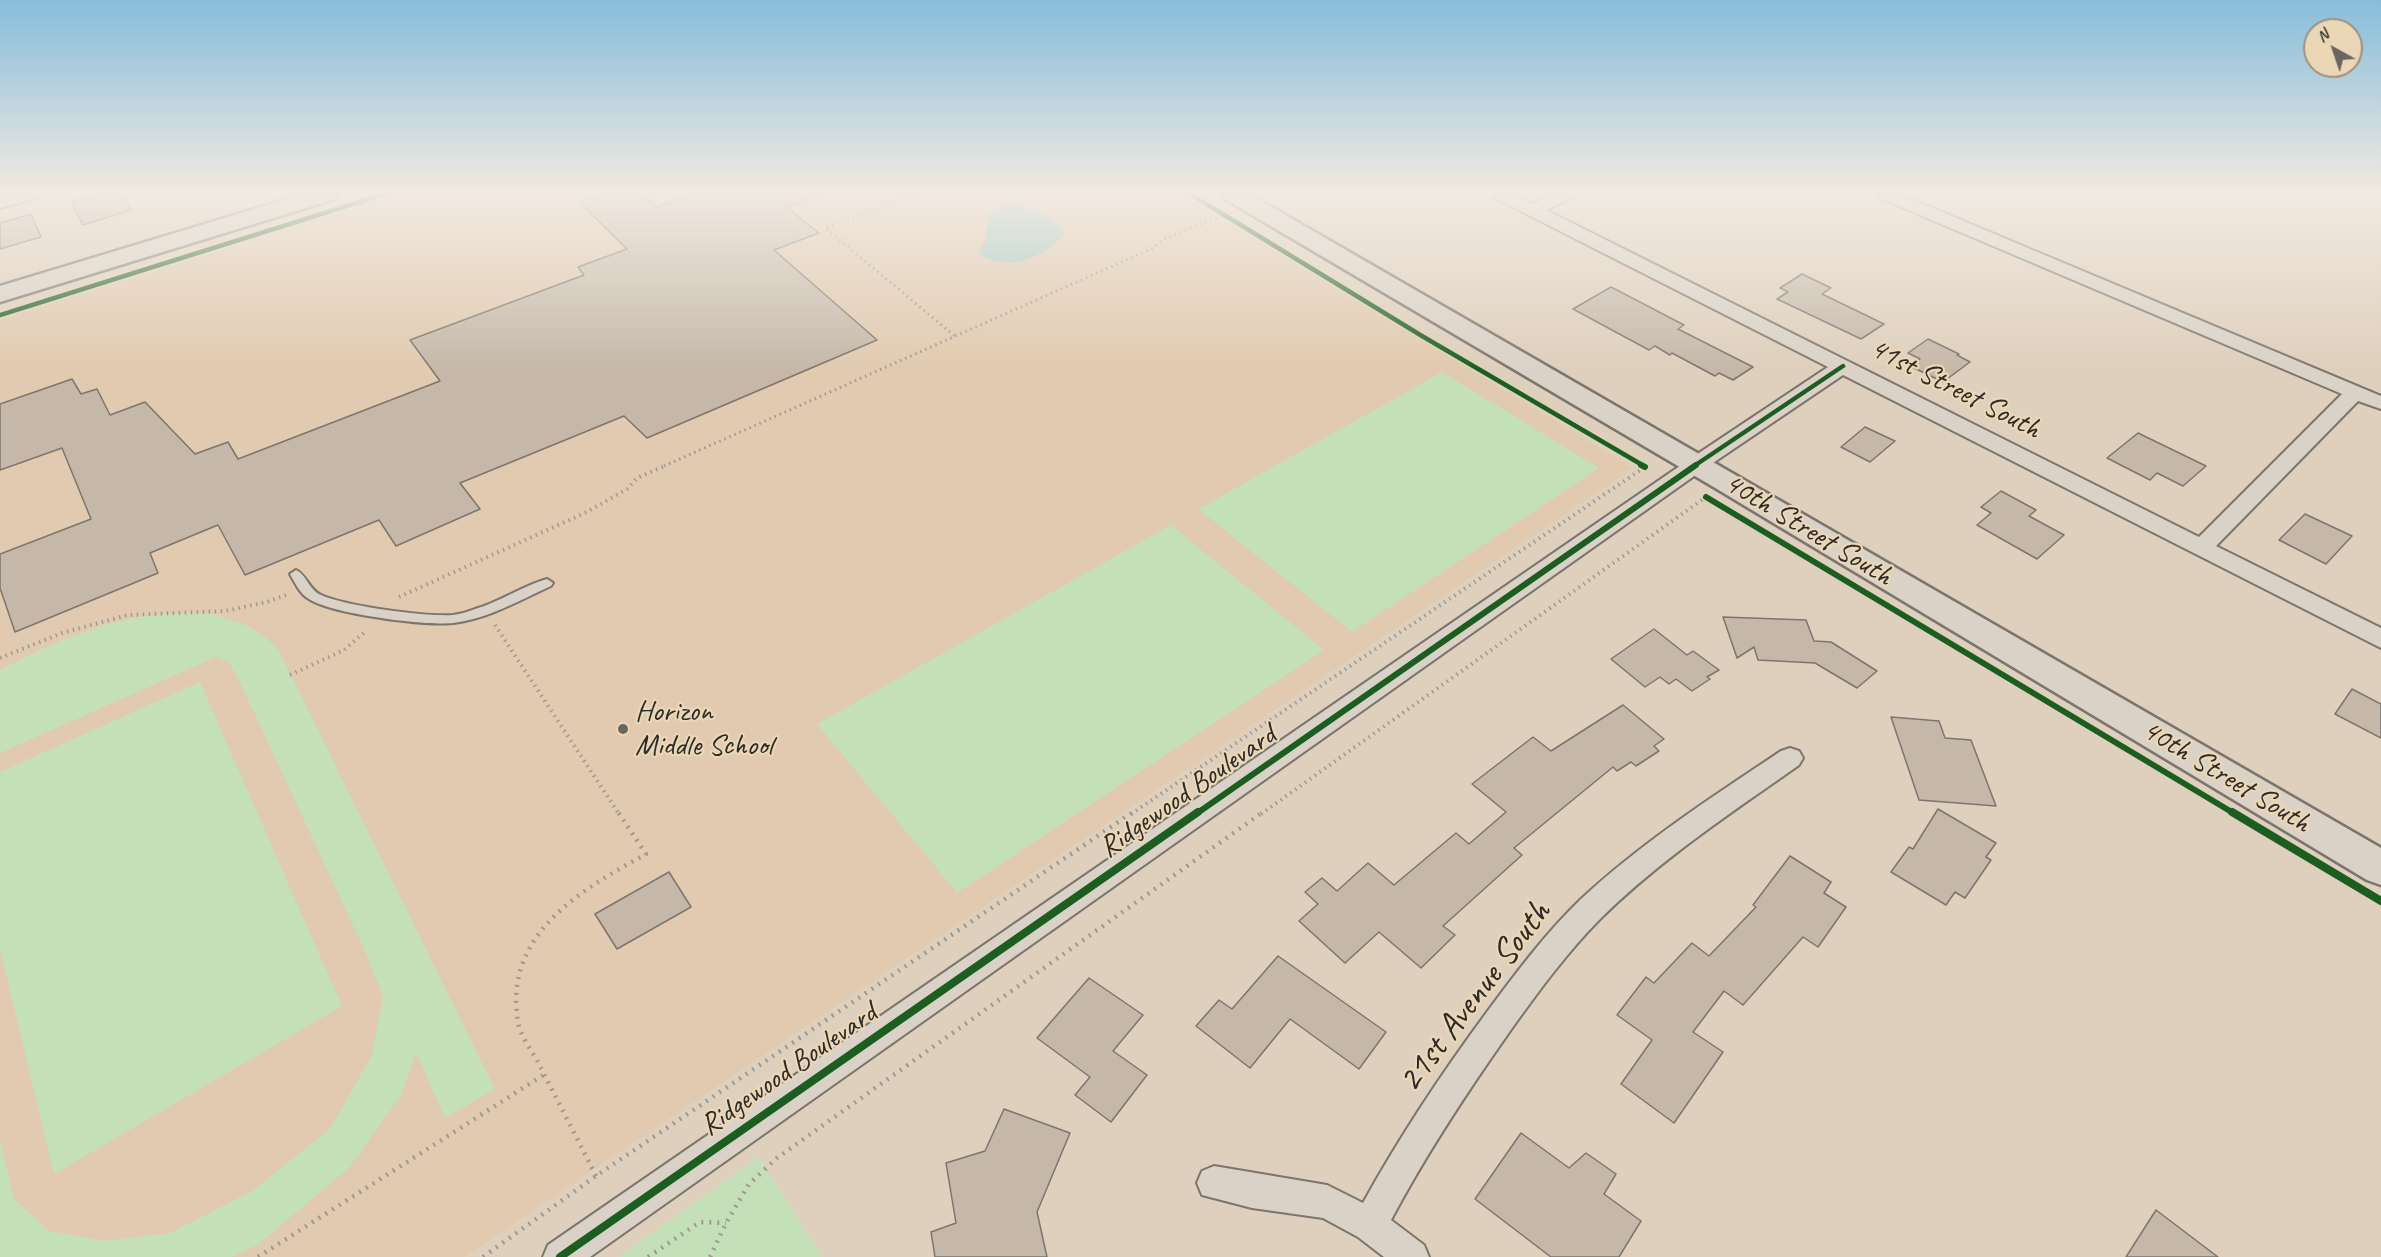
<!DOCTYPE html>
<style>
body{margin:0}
#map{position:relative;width:2381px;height:1257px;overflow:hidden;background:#dfd0bd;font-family:Caveat,sans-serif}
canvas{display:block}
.north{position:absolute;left:2303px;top:18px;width:60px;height:60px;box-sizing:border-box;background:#ebd6b5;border:2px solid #9e927e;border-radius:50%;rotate:320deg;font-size:16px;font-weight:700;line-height:24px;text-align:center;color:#2b2b2b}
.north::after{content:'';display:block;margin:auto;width:21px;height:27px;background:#6a655e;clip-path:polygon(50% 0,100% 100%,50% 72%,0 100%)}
</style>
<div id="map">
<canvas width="2381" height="1257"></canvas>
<div class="north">N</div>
</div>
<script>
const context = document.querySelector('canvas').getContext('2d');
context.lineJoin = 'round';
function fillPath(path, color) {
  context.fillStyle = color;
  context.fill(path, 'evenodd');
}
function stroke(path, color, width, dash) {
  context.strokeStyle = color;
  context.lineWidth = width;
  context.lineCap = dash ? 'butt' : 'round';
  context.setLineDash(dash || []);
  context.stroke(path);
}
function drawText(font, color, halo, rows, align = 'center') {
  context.font = font + ' Caveat,sans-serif';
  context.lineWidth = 4.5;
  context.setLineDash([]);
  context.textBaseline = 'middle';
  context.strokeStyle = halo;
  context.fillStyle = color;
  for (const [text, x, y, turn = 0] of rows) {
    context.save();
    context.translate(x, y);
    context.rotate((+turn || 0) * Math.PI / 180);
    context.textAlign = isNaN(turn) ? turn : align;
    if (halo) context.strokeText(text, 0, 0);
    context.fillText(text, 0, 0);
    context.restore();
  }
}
fillPath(new Path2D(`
 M399 194H1180L1633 468 464 1257H0V320Z`), '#e1caaf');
fillPath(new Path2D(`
 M1442 372 1599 468 1352 632 1198 509Z
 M1171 525 1324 650 957 893 817 724Z
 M207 613C239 622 257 625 279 651L495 1089 445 1118 416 1053 401 1095 350 1167 259 1244 231 1257H0V1140L14 1199 49 1231 105 1241 170 1233 252 1191 330 1129 372 1055 383 996 364 949 237 676 228 662 216 657 0 753V670C50 644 104 619 161 614 176 613 192 613 207 613Z
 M200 682 342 1006 54 1174 0 949V772Z
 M758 1157 823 1257H619Z`), '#c4e0b8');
fillPath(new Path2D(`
 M1011 204C1031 207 1053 217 1065 234 1041 259 1013 270 981 256L979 250 986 241 988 216 997 208Z`), '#96cac8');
const building = new Path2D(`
 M98 194H122L131 210 83 225 71 202Z
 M604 194H642L657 207 695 194H816V196L786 207 819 233 774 250 877 340 647 438 624 416 460 483 480 509 396 546 379 520 245 575 218 525 150 553 158 573 15 632 0 588V554L91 519 62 448 0 470V404L72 379 81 394 97 389 110 415 145 402 195 454 228 442 238 459 440 381 410 340 584 275 578 267 627 249 579 202Z
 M31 214 41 237 0 249V223Z
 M1802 274 1831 288 1822 294 1884 324 1861 339 1777 299 1788 292 1780 288Z
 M1611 287 1684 325 1678 329 1753 367 1733 380 1719 373 1715 376 1672 353 1670 355 1655 346 1649 350 1573 309Z
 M1928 339 1959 354 1957 355 1970 362 1943 382 1910 366 1920 359 1908 353Z
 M1865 427 1895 441 1870 462 1841 447Z
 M2138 433 2206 466 2183 486 2157 473 2150 480 2107 458Z
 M2001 491 2036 510 2029 516 2064 535 2037 559 1977 525 1991 513 1981 507Z
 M2305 514 2352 536 2326 564 2279 540Z
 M1723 617 1806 620 1814 641 1831 642 1877 671 1857 688 1815 663 1758 660 1754 647 1737 658Z
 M1654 629 1687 655 1693 651 1719 670 1707 677 1710 679 1692 691 1676 679 1669 684 1660 677 1645 687 1611 659Z
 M2352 689 2381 704V738L2335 714Z
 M1623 705 1664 739 1654 746 1659 751 1636 766 1631 762 1617 771 1613 767 1514 848 1522 855 1443 926 1455 935 1421 968 1379 932 1345 963 1299 921 1318 904 1305 892 1322 878 1337 891 1368 863 1394 885 1456 833 1469 844 1506 812 1472 784 1533 737 1551 751Z
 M1891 717 1939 721 1945 738 1971 740 1996 806 1919 800Z
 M1938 809 1996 843 1986 857 1991 860 1965 898 1955 892 1946 905 1891 872 1909 847 1913 849Z
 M1790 856 1831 882 1824 893 1846 907 1818 947 1803 937 1743 1005 1724 991 1693 1032 1723 1052 1674 1123 1621 1084 1652 1040 1617 1015 1646 977 1654 983 1692 943 1709 956 1756 907 1753 905Z
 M669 872 691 907 617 949 595 914Z
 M1278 956 1386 1032 1359 1069 1290 1019 1250 1068 1196 1026 1219 1000 1232 1009Z
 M1089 978 1143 1015 1113 1051 1147 1075 1111 1122 1075 1095 1090 1077 1037 1038Z
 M1004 1109 1070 1133 1037 1212 1047 1257H935L931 1232 956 1223 946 1163 985 1151Z
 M1521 1133 1569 1168 1586 1153 1616 1174 1604 1194 1641 1221 1619 1257H1551L1475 1199Z
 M2156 1210 2218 1257H2126Z`);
fillPath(building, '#c5b8a9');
stroke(building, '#7c756d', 1.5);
const lane = new Path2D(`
 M296 570C306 574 309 590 321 595 345 606 426 617 453 615 460 614 468 612 475 609 500 602 522 586 547 579L553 583 551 586C520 600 488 619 453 623 425 626 332 614 309 599 300 594 295 583 290 574Z`);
const street = new Path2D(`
 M15 194H40L38 198 0 208V198Z
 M1493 194H1513L1533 204 1554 194H1574L1572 198 1546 210 2199 537 2342 394 1880 198 1878 194H1899L2381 396V409L2358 401 2216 546 2381 628V648L1843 375 1704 469 590 1257H543L548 1245 1690 459 1828 367 1495 198Z
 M1790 748 1799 751 1803 758 1799 765C1731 813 1661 859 1601 918 1567 952 1538 992 1510 1031 1467 1092 1426 1154 1391 1220L1424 1245 1429 1257H1384L1358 1237 1323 1218 1252 1208 1202 1195 1197 1183 1202 1171 1214 1166 1327 1185 1363 1203C1400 1136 1442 1073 1487 1012 1516 973 1545 934 1580 900 1641 843 1712 797 1781 751Z`);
const secondary = new Path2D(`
 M304 194H338L335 199 0 302V286Z
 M1222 194H1249L2381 848V885L2367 880 1717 489 1225 199Z`);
stroke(lane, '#7c756d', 4);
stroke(street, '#7c756d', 4);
stroke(secondary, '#7c756d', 5);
stroke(new Path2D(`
 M916 194 825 228 956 337
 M664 466 1153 248 1166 238 1223 215`), '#9f9990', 3, [1.5, 4]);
stroke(new Path2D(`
 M399 597 585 513 627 489 637 478 667 465
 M495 625 619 814
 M0 658 62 633 128 615 225 611 267 602 286 595
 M290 675 344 650 367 630
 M1131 814 1645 467
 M1261 814 1706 497`), '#9f9990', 4, [1.5, 4.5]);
stroke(new Path2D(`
 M596 1176C577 1138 557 1100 538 1062 531 1050 520 1035 518 1022 503 934 581 890 646 854L618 812
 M258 1257 545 1074
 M483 1257 596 1176 1133 812
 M648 1257 700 1222 726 1223
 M710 1257 726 1223 749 1184 777 1158 1263 812`), '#9f9990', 4.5, [2, 6]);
fillPath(lane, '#dad2c6');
fillPath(street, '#dad2c6');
fillPath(secondary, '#dad2c6');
stroke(new Path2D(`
 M1190 194 1422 336 1644 466
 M0 315 385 194
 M1694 466 1843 366`), '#1b5e20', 4.5);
stroke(new Path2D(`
 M1641 465 1645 467
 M1706 497 2235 814
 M1196 814 1696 465`), '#1b5e20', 6);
stroke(new Path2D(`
 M2232 812 2381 901
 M560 1257 1198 812`), '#1b5e20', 8);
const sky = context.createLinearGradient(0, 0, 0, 370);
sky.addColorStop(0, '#87bddb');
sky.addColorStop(0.52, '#f1eae1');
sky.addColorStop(1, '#f1eae100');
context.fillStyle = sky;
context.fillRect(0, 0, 2381, 370);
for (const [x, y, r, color] of [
 [623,729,6,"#6a655e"]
]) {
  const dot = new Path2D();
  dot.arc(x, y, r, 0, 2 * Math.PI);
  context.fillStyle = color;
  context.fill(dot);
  stroke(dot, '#ebd6b5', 2);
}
drawText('30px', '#2b2b2b', '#ebd6b5', [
 ["41st Street South",1955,389,27],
 ["40th Street South",1808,530,31],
 ["40th Street South",2226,777,31],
 ["Ridgewood Boulevard",1188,792,-35],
 ["Ridgewood Boulevard",789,1070,-35]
]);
drawText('30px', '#2b2b2b', '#ebd6b5', [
 ["Horizon",635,712],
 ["Middle School",635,746]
], 'left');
drawText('36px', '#2b2b2b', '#ebd6b5', [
 ["21st Avenue South",1475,997,-53]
]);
</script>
